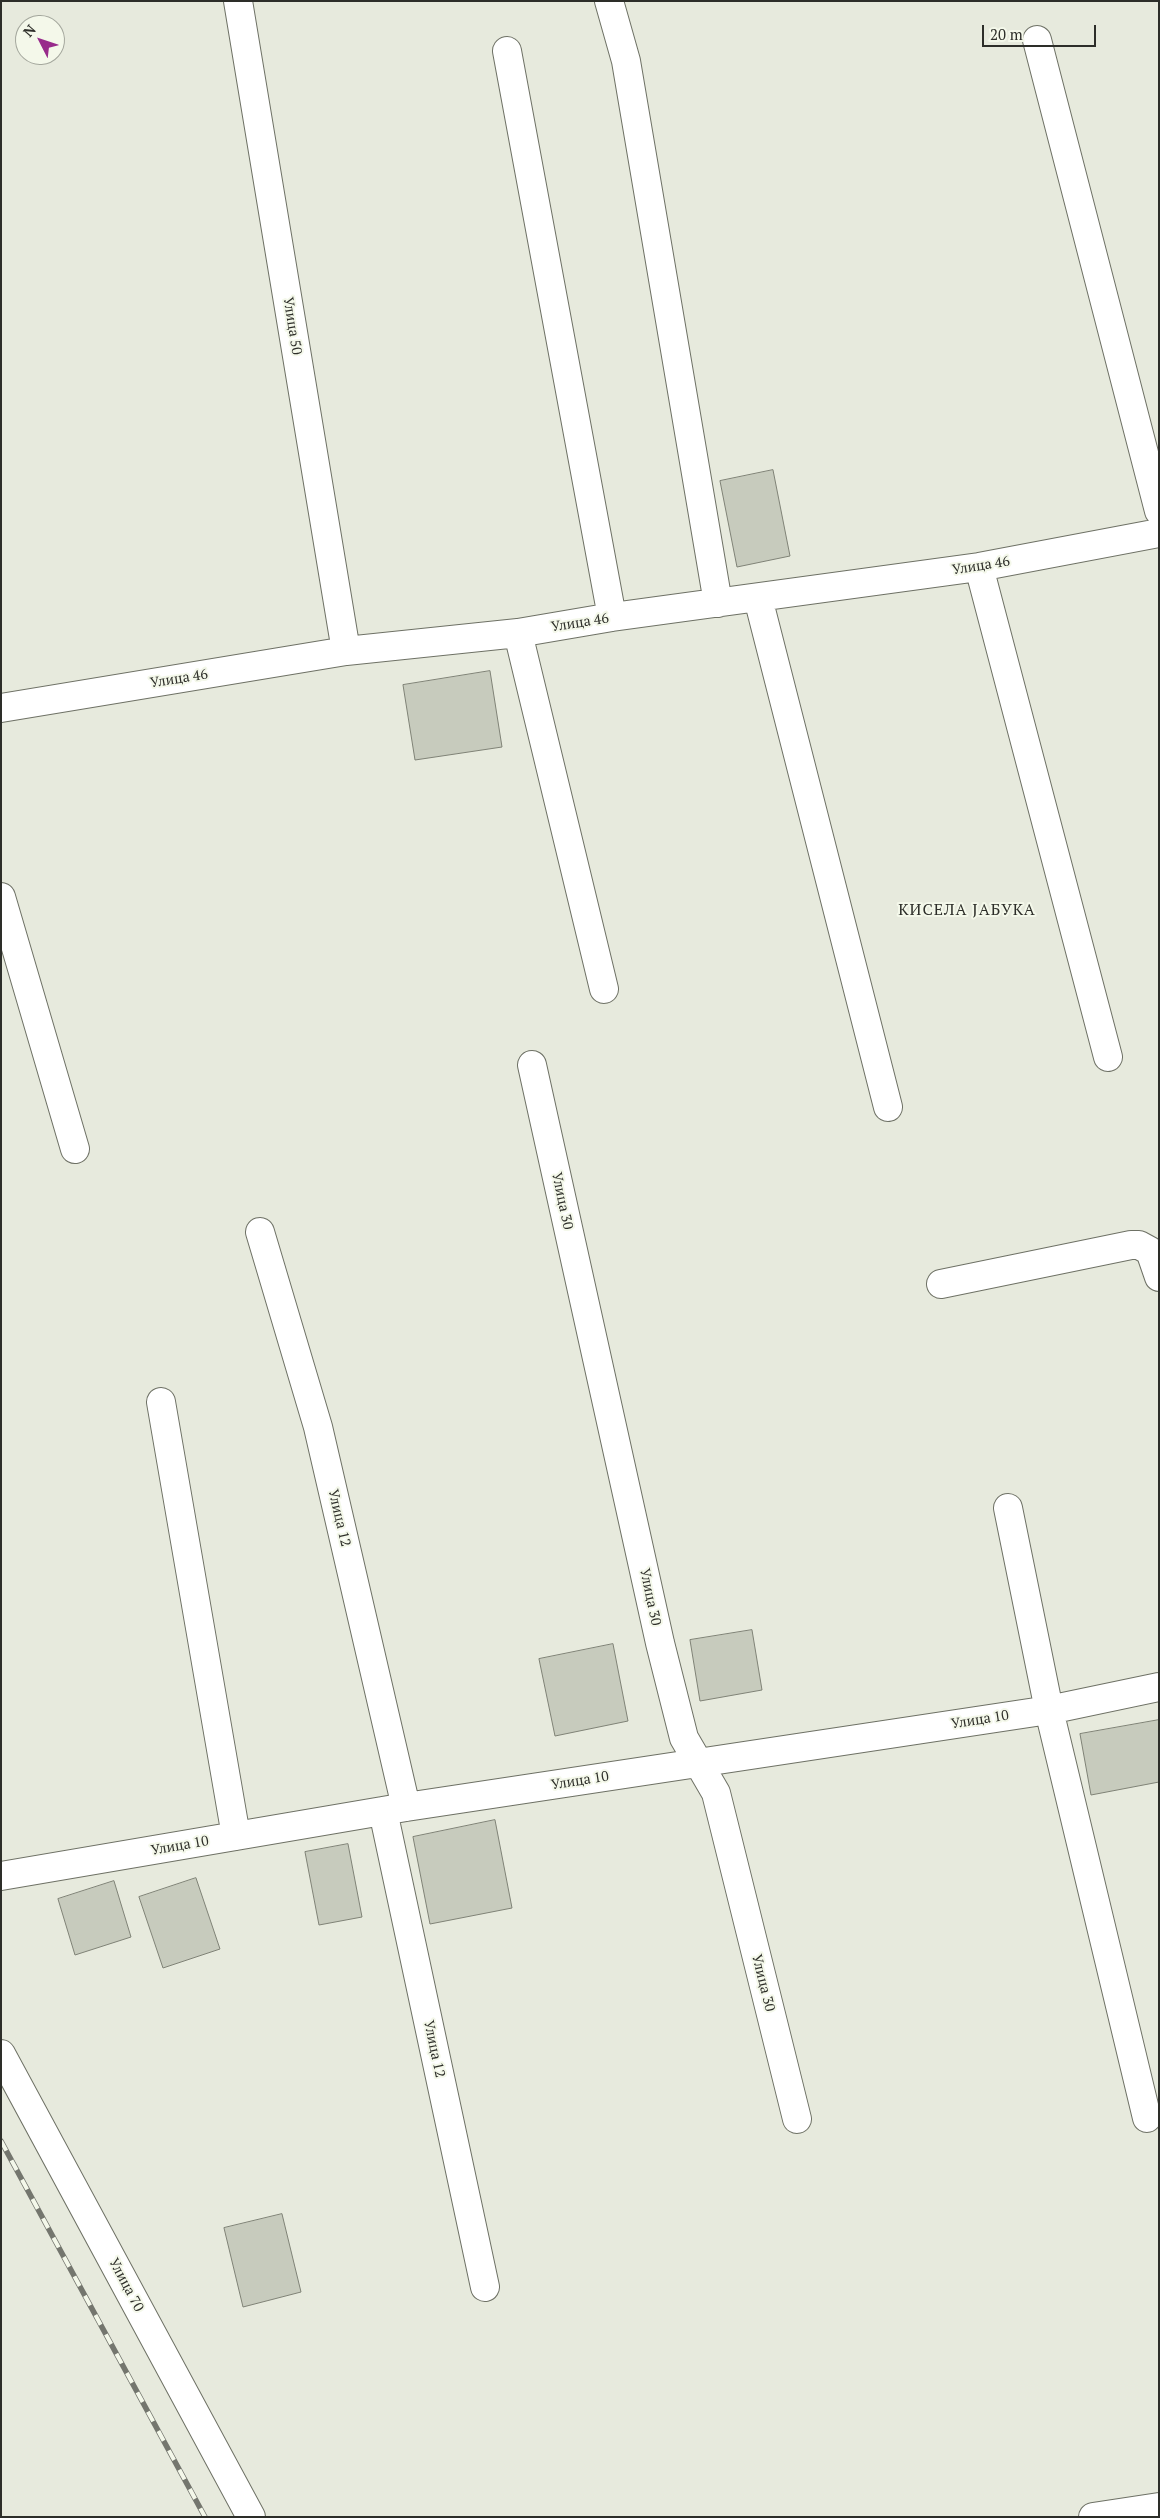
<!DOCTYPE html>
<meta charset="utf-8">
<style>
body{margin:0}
#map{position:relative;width:1160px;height:2518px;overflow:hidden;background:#e7eadd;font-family:"PT Serif",serif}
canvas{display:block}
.frame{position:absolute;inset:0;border:2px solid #2d2e29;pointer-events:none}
.north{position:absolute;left:15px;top:15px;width:50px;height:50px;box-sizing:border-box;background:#f4f8ea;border:1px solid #a4a79d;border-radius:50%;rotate:311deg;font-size:14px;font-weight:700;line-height:20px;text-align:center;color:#2d2e29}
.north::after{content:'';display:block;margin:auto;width:18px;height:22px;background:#982b8b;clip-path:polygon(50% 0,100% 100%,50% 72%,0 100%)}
.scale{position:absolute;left:982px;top:25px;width:114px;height:22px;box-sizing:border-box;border:2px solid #2d2e29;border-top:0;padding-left:6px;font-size:15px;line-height:18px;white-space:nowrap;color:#2d2e29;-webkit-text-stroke:4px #f4f8ea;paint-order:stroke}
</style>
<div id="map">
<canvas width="1160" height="2518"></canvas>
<div class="frame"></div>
<div class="north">N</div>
<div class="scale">20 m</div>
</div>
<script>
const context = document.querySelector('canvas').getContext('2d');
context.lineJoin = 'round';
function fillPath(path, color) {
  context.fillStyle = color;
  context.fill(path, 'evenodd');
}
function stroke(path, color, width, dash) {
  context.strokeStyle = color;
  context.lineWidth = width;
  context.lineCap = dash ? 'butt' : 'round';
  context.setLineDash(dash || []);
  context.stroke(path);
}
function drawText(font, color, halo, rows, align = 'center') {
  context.font = font + ' "PT Serif",serif';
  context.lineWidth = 4;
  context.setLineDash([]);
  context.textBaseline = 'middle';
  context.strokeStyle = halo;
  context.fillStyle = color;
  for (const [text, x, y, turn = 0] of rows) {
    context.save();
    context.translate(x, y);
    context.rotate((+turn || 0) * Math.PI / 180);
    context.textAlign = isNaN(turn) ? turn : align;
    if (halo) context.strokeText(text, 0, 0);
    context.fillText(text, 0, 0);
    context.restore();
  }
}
const building = new Path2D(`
 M773 470 790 556 737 567 720 481Z
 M490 671 502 747 415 760 403 685Z
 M752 1630 762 1690 700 1701 690 1640Z
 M613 1644 628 1721 555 1736 539 1659Z
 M1159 1720V1782L1091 1795 1080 1734Z
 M495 1820 512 1908 430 1924 413 1837Z
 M348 1844 362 1917 319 1925 305 1852Z
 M196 1878 220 1949 163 1968 139 1897Z
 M114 1881 131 1937 75 1955 58 1899Z
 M282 2214 301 2292 243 2307 224 2228Z`);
fillPath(building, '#c7cbbd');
stroke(building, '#7f8276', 1);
const minor = new Path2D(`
 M238 1 346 651
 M609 1 626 61 718 603
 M1037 40 1159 511
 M507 51 612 617
 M979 567 1108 1057
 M758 598 888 1107
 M518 633 604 989
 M1 708 346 651 518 633 612 617 979 567 1159 533
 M1 897 75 1149
 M532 1065 660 1643 684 1738 716 1793 797 2119
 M260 1232 318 1427 406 1807
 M941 1284 1131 1245H1139L1150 1251 1159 1277
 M161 1402 236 1836
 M1008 1508 1049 1710 1147 2118
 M383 1811 485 2287
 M1 1876 406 1807 1049 1710 1159 1687
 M1 2054 251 2517
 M1093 2517 1159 2507`);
stroke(minor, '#6e7165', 30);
stroke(minor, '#fff', 28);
const rail = new Path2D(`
 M1 2141 205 2517`);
stroke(rail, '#74766e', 5.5);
stroke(rail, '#f4f8ea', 4, [11]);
drawText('14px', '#2d2e29', '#f4f8ea', [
 ["Улица 50",292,326,81],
 ["Улица 46",981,566,-9],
 ["Улица 46",580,623,-9],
 ["Улица 46",179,679,-9],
 ["Улица 30",562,1201,78],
 ["Улица 12",339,1518,77],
 ["Улица 30",650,1597,78],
 ["Улица 10",980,1720,-9],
 ["Улица 10",580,1781,-9],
 ["Улица 10",180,1846,-10],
 ["Улица 30",763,1983,76],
 ["Улица 12",434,2049,78],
 ["Улица 70",126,2285,62]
]);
context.letterSpacing = '1px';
drawText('16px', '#2d2e29', '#f4f8ea', [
 ["КИСЕЛА ЈАБУКА",967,910]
]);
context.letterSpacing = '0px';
</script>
